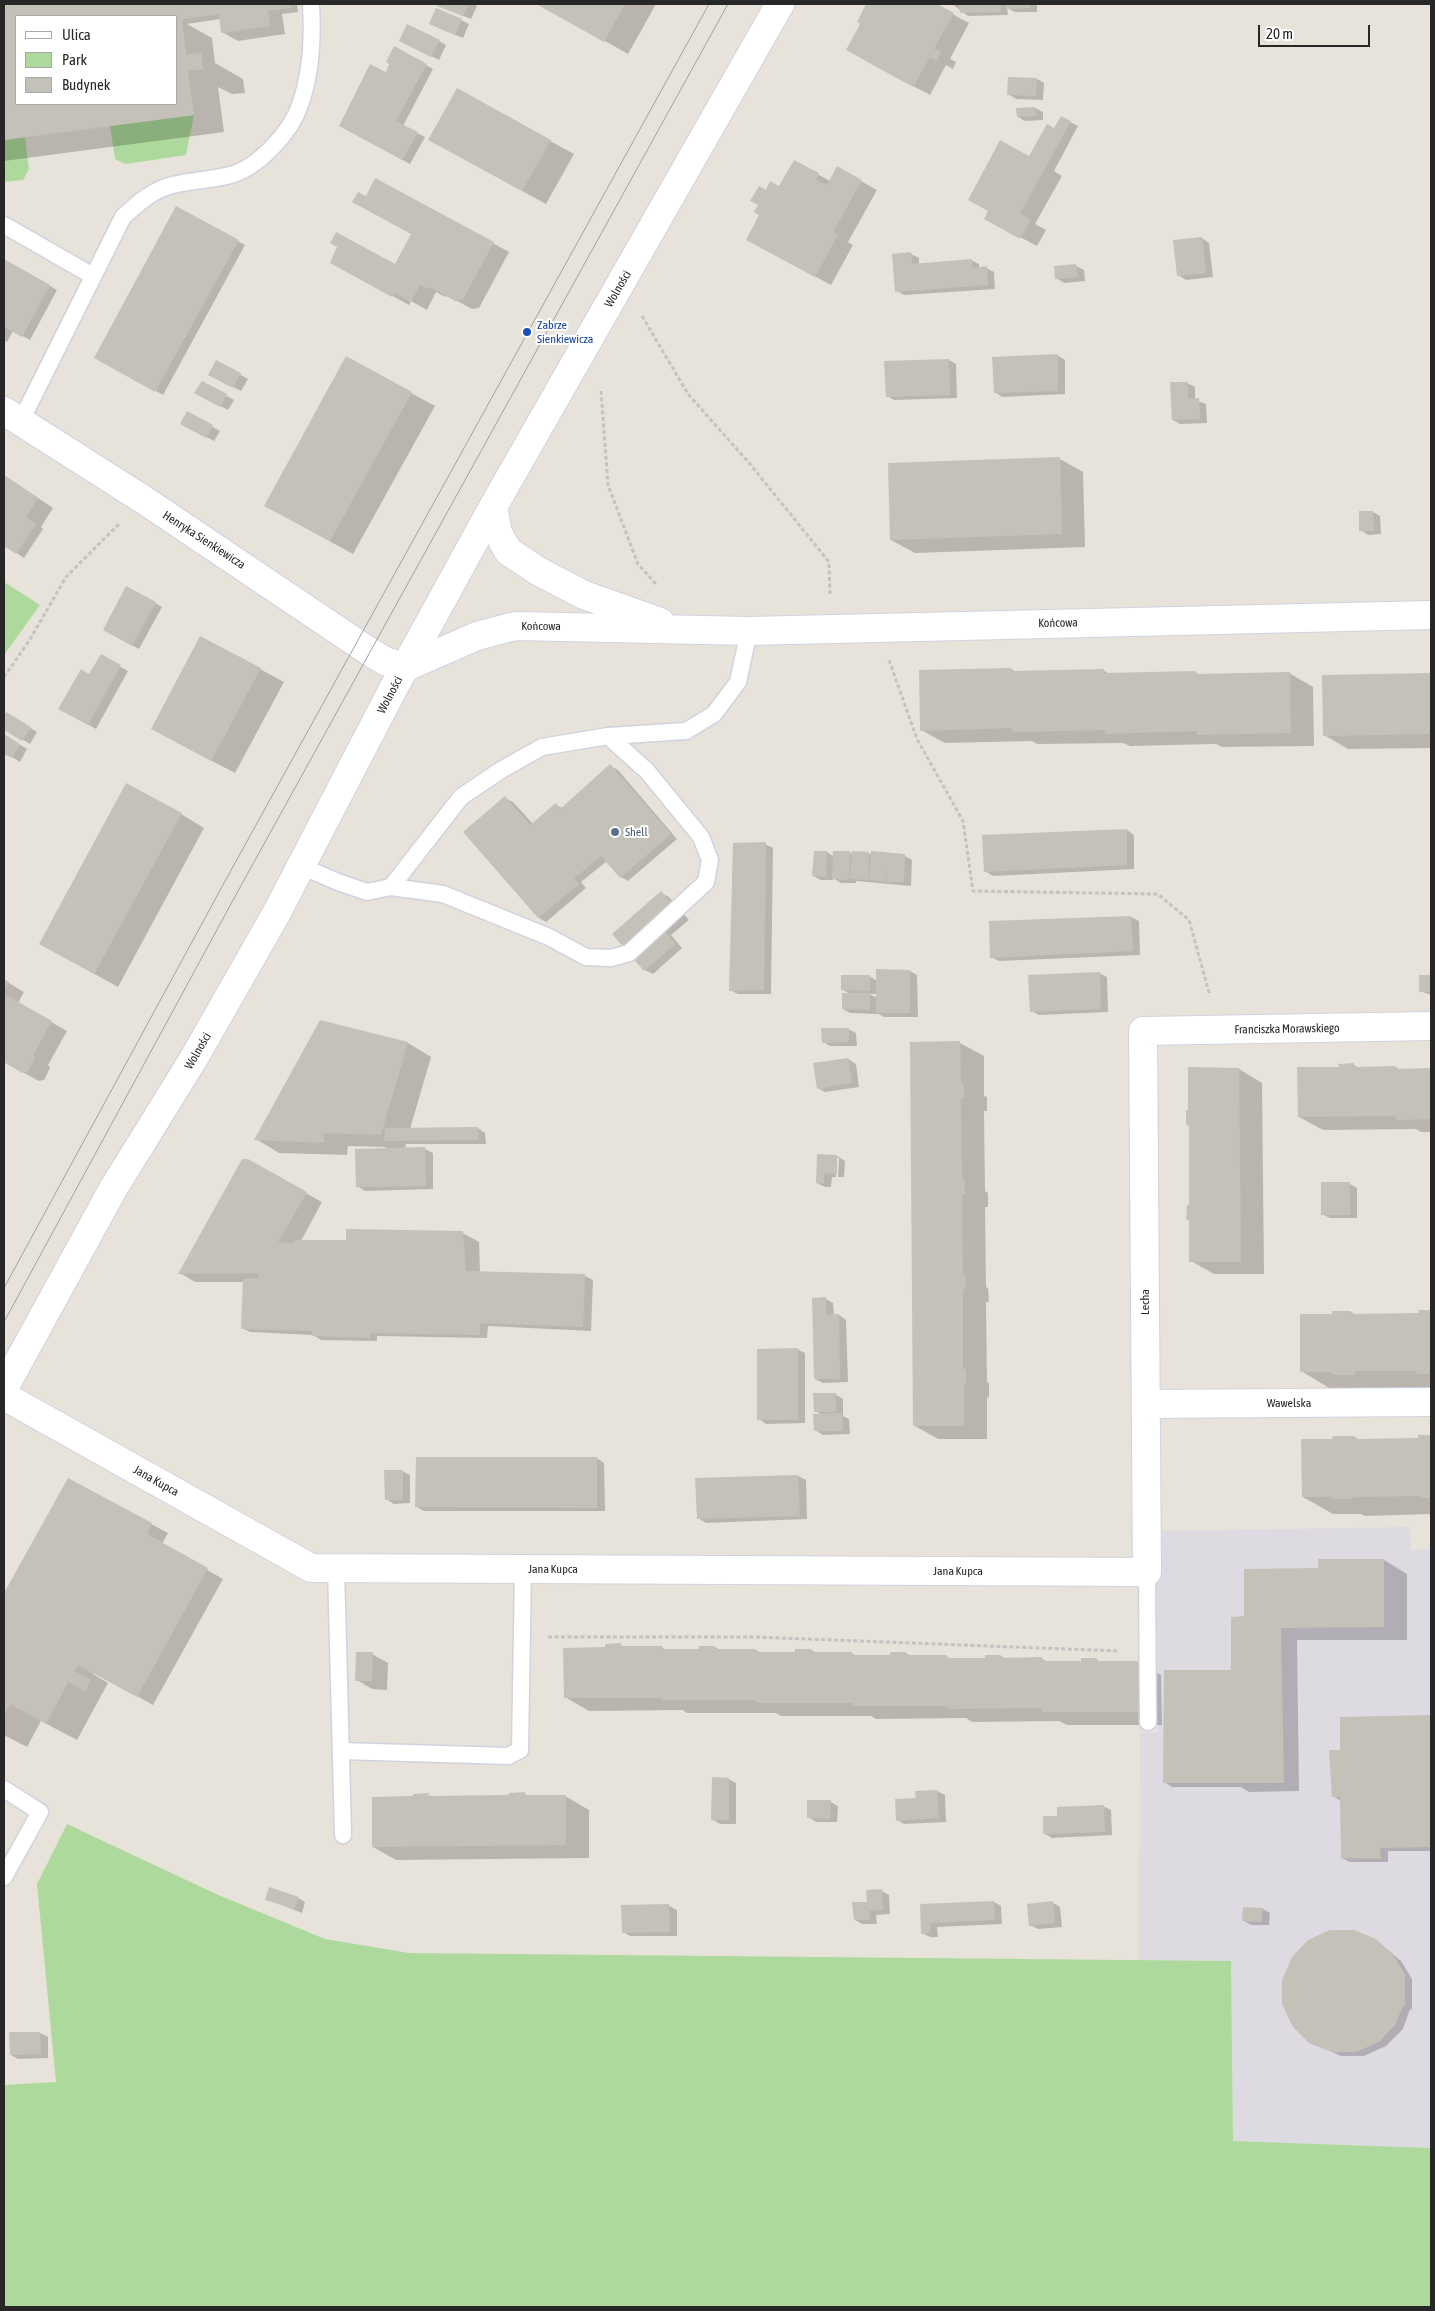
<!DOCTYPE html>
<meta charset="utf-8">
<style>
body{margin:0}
#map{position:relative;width:1435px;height:2311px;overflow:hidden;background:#e8e3da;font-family:"Asap Condensed",sans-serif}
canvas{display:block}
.frame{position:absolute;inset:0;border:5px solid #272727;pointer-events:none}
.legend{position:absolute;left:15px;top:15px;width:162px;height:90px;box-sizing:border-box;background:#fff;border:1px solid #a9a9a9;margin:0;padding:6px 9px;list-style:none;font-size:15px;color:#272727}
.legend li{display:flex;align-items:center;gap:10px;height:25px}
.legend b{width:25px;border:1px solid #a9a9a9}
.scale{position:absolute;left:1258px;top:25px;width:112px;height:22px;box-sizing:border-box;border:2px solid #272727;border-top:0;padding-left:6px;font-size:15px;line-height:18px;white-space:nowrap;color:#272727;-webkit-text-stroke:4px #fff;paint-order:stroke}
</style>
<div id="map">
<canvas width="1435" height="2311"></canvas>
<div class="frame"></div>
<ul class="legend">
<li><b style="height:6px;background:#fff"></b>Ulica</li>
<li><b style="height:14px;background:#adda9c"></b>Park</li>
<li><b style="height:14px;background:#c4c1b9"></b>Budynek</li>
</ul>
<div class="scale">20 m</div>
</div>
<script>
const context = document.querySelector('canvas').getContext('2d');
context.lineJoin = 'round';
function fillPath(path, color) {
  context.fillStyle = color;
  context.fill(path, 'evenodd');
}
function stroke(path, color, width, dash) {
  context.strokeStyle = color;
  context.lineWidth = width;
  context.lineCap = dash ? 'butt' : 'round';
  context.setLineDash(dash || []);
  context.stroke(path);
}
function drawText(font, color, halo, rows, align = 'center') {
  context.font = font + ' "Asap Condensed",sans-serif';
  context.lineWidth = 4;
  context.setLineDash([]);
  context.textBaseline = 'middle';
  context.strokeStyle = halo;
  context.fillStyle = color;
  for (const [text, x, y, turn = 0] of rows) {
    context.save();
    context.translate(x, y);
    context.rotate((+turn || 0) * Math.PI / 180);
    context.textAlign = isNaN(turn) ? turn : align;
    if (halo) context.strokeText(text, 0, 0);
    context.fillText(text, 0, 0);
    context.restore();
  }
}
fillPath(new Path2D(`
 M1410 1527 1411 1550 1431 1549V2148L1233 2141 1231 1961 1139 1960 1140 1733 1158 1732 1156 1531Z`), '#dddae1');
fillPath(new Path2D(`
 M194 115 186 155 126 164 115 159 110 126Z
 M25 137 29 169 23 180 4 182V140Z
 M4 582 40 605 4 655Z
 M67 1824 216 1894 325 1939 409 1953 1231 1961 1233 2141 1431 2148V2307H4V2085L56 2082 37 1884Z`), '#adda9c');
fillPath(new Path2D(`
 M4 4H297L298 12 282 14 285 34 238 41 222 32 220 19 187 24 212 38 215 63 243 79 245 93 232 94 218 87 224 132 4 161ZM16 16H176V104H16Z
 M439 4H474L477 6 471 19 446 9Z
 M540 4H656L628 54Z
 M868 4H934L969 23 950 59 956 62 953 69 946 65 930 95 863 59 862 24Z
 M952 4H1037V12H1015L1007 8 1008 15 968 16Z
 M461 20 469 24 463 38 438 28Z
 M439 41 446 45 439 60 408 45Z
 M395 47 433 69 403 126 425 137 410 164 341 126 387 74Z
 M1037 79 1044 83 1043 100 1016 99 1008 94Z
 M1035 108 1043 112V120L1025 121 1018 117Z
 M1061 117 1078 126 1054 171 1062 176 1035 224 1046 230 1037 246 1001 227 1030 158 1055 130Z
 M550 141 574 154 546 204 453 153Z
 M794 161 830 181H861L877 190 848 242 853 245 831 285 763 248 761 215 766 192 779 188Z
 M376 180 509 252 479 308 472 309 446 295 445 297 436 292 427 310 411 301 409 305 347 271 395 266 412 234 366 197Z
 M177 208 245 245 163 395 95 358Z
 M1202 238 1209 243 1213 277 1186 280 1178 275Z
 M911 254 919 258V265L971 260 979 264V268H986L994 272 995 289 904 295 897 291Z
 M4 260 57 290 30 340 13 331 7 342 4 340Z
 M1076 266 1084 270 1085 281 1064 283 1056 278Z
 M1057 355 1065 360V394L1002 397 995 392Z
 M949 360 956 364 957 398 894 400 887 396Z
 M216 361 248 379 241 391 217 378Z
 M202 382 234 400 228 410 196 393Z
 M1187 383 1195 387V400L1206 404 1207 423 1180 424 1173 420Z
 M411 393 435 406 353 554 289 519Z
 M187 413 220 431 214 441 182 424Z
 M1060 459 1083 472 1085 547 915 553 891 540Z
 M4 475 53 508 41 527 43 529 24 558 4 544Z
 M1373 512 1380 516 1381 534 1368 535 1361 530Z
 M127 587 162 607 139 649 105 630Z
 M101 656 128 671 96 729 60 709 89 675Z
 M260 669 284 682 235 773 176 742Z
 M1011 669 1016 672 1103 670 1109 674 1195 672 1200 675 1289 673 1313 687 1314 746 1222 747 1216 744 1130 746 1123 743 1037 744 1032 741 945 743 921 730V671Z
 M1431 675V748L1348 749 1324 735 1323 677Z
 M7 714 37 732 30 744 4 729V719Z
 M4 735 27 749 20 762 4 752Z
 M610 766 618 770 677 839 628 881 621 877 607 861 581 882 586 888 546 922 539 918 465 832 505 798 513 802 533 824 556 805 562 808Z
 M181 814 204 828 118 987 64 957Z
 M1127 830 1134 835V869L993 876 985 871Z
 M765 844 773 848 771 994H738L730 990Z
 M827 852 834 857 849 852 853 854V853L905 856 912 860 911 886 856 881V883H841L833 878V880H821L813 876Z
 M661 893 669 897 689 920 671 935 682 948 653 974 645 970Z
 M1131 917 1139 921 1140 955 999 961 991 957 990 922Z
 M910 971 917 975 918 1017H884L879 1014 850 1013 843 1009 850 994 843 990 869 976 877 981ZM869 994H877V998Z
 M1099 973 1107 977 1108 1012 1039 1015 1031 1011Z
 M1421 976H1431V995L1420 991Z
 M4 980 24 992 18 1003 67 1031 48 1065 50 1068 44 1080 39 1081 4 1062Z
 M321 1021 408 1043 431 1057 410 1129 478 1128 485 1133 486 1144H406L405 1149H425L433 1153V1189L365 1191 357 1186 386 1147 348 1146 347 1155 279 1153 256 1139Z
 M848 1029 856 1033 857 1046H830L823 1042Z
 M960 1043 984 1056V1096L987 1097V1111H984L985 1191 988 1193V1207H985L986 1287 988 1288 989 1302H986L987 1382 989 1383V1398L987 1397V1439H938L915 1426Z
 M848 1059 856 1064 859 1087 825 1092 818 1088Z
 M1354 1065 1359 1068 1395 1067 1401 1070H1431V1132H1421L1416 1129 1323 1130 1299 1117 1340 1068Z
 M1239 1069 1262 1083 1264 1274H1214L1191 1261V1221L1187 1220 1190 1206V1127L1187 1125Z
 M818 1155 837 1156 845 1161 844 1177H838L839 1158H836V1177H832L831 1187H825L817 1183Z
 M248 1161 322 1202 301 1241H348L463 1233 479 1242 480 1272 585 1276 593 1280 591 1331 488 1326 487 1338 377 1336V1341L321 1340 313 1335 250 1332 242 1328 244 1282H195L180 1273Z
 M1350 1184 1357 1188V1218H1330L1322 1214Z
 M826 1299 833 1303 834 1316 839 1315 846 1320 848 1382 823 1383 815 1379Z
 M1420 1311H1431V1388H1385V1392H1364L1359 1389H1331L1301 1371 1333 1315 1351 1312 1355 1315 1420 1314Z
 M797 1349 805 1353V1423L766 1424 759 1419Z
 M835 1394 843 1399V1416L849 1419 850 1434 823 1435 815 1430 822 1415 815 1411Z
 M1420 1436H1431V1514L1365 1516 1361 1514H1333L1303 1497 1334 1440 1354 1437 1360 1440 1419 1439Z
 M597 1458 604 1463 605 1511H424L417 1507Z
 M402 1471 410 1475V1503L394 1504 386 1499Z
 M798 1476 806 1480 807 1519 706 1523 698 1518 697 1479Z
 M68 1480 168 1533 162 1544 223 1579 153 1705 94 1672 93 1674 108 1683 77 1740 41 1721 27 1747 4 1735V1596Z
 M1384 1560 1407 1574V1640H1297L1299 1791 1249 1792 1241 1787H1172L1164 1782 1232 1671 1245 1618 1319 1569Z
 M620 1645 625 1647H661L667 1650H700L715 1647 720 1650H756L761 1653H796L811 1650 816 1653H851L857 1656H891L906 1653 911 1656H946L953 1660 987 1659 1001 1656 1006 1659H1042L1048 1662H1083L1097 1660 1101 1662H1137L1161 1675 1162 1725H1067L1059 1721 972 1722 966 1718 876 1719 871 1716H781L776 1713H687L683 1710 589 1711 565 1697 606 1648Z
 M372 1654 388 1663 387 1690 372 1689 357 1680Z
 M1431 1717V1851H1388V1862H1350L1342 1858 1341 1801 1333 1796 1341 1751V1718Z
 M728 1779 736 1783V1824H720L712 1819Z
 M937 1791 945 1795 946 1822 904 1824 897 1820 917 1799 916 1793Z
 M525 1794 529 1796H565L589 1810V1858L396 1860 373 1847 414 1798 428 1795 433 1797 509 1796Z
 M831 1802 838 1806 837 1822H816L808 1817Z
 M1103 1806 1111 1810 1112 1835 1052 1838 1045 1834 1058 1817Z
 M882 1891 889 1895 890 1914 876 1915 877 1924H862L855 1920Z
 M298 1898 305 1902 302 1913 266 1899Z
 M994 1902 1001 1906 1002 1924 937 1927 938 1937H930L922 1933 921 1905Z
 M1053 1903 1060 1907 1062 1927 1038 1929 1030 1925Z
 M622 1906H669L677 1910V1936H630L623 1932Z
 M1244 1908 1263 1909 1270 1913 1269 1925H1251L1243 1920Z
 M1376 1940 1401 1961 1412 1979V2010L1410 2009 1403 2029 1386 2046 1364 2056H1341L1310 2042Z
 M40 2033 48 2037V2058L18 2059 11 2055Z`), '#0003');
fillPath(new Path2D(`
 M4 4H291V8L268 11 270 26 221 33 219 14 182 19 186 55 201 53 203 69 188 71 194 115 4 140ZM16 16H176V104H16Z
 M438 4H469L463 16 437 6Z
 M538 4H625L604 42 538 5Z
 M866 4H937L954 13 934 49 941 52 937 61 930 57 913 87 846 50 860 24 857 22Z
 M959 4H1000L1001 12 960 13Z
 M1005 4H1030V8L1006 9Z
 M436 8 462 19 455 35 429 24Z
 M407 24 440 40 431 57 399 41Z
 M394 46 427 64 396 121 418 132 402 160 339 126 370 64 386 72 389 64 386 62Z
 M1008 77 1037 78 1036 96 1007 95Z
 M457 88 551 140 522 191 428 140Z
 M1035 107 1036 116 1017 117 1016 108Z
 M1061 116 1071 121 1020 214 1031 220 1020 239 984 219 988 211 968 200 1000 140 1029 156 1047 124 1054 128Z
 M794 160 819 173 816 180 827 185 837 166 862 180 833 232 838 235 815 277 746 240 759 215 754 212 758 205 750 201 759 186 766 190 770 181 779 186Z
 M375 178 494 242 463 299 455 301 430 287 429 289 420 285 411 302 395 293 392 297 330 263 337 247 330 243 336 232 395 264 411 234 352 202 358 192 366 196Z
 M176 206 239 240 155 392 94 358Z
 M1202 237 1206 273 1177 276 1173 240Z
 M911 252 912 264 972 259V268L987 266 988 285 895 292 892 254Z
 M4 259 50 285 22 337 4 327Z
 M1076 264 1078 277 1055 279 1054 266Z
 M1058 354V391L994 393 992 357Z
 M346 356 412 392 330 541 264 506Z
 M949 359 950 395 886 397 884 361Z
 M216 360 241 373 233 388 208 375Z
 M202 381 227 394 220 407 194 393Z
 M1170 382H1188V399L1199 398 1200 419 1172 420Z
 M187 411 213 425 206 438 180 424Z
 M1060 457 1062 534 890 540 888 463Z
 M4 475 38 498 26 517 36 524 16 554 4 546Z
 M1359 511H1373L1374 531H1359Z
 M126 586 156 602 132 646 103 630Z
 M200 636 261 668 211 761 151 729Z
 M101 654 121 665 88 725 58 709 81 669 89 674Z
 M1011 668V671L1104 669V673L1195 671 1196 674 1290 672 1291 733 1197 735V731L1105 734V730L1013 732 1012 728 920 731 919 670Z
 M1431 673V734L1323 736 1322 675Z
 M6 712 31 727 22 741 4 730V717Z
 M4 734 20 744 12 758 4 754Z
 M610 764 671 834 620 878 601 856 574 878 579 884 538 918 463 832 505 796 530 825 556 803 560 809Z
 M126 783 182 813 94 974 39 944Z
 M1127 829V865L984 872 982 835Z
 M766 842 764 990 729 991 733 843Z
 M814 851H827L826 877 812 876Z
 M833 851H850L849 880 832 879Z
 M852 851 869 852 868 880 850 879Z
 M871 851 905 854 904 882H887V864L886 882 869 880Z
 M661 891 682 915 664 930 676 944 644 971 612 934Z
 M1131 916 1133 951 990 958 989 921Z
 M876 969 910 970V1013H876Z
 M1100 972 1101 1009 1030 1012 1028 975Z
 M841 975H870V991L841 990Z
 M1419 975H1431V992H1419Z
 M4 979 9 982 4 991Z
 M842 993H870V1010L842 1009Z
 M4 994 52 1021 33 1055 35 1058 28 1071 22 1073 4 1062Z
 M320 1020 408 1042 381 1135 324 1133V1143L254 1140Z
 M821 1028H849V1042L822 1043Z
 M960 1041 961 1083H964V1098H961L962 1178H964L965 1194H962L963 1274 965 1273 966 1289H963V1369H966V1385H964V1426H913L910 1042Z
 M848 1058 852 1083 817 1089 813 1063Z
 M1354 1063 1355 1067 1395 1066 1396 1069 1431 1068V1119L1397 1120 1396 1116 1298 1117 1297 1067H1339L1338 1064Z
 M1188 1067 1239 1068 1241 1262H1189V1220H1186L1187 1205H1189V1125H1186V1110H1188Z
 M478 1127 479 1140 384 1141 385 1128Z
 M425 1147 426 1186 356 1187 355 1149Z
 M817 1154 837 1155V1174L824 1173V1184L816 1183Z
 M242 1159H248L307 1192 278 1242 292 1243 296 1240H346V1229L463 1231 466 1271 585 1274 583 1327 480 1323V1335L370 1333V1338L312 1336V1331L241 1329 243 1279 258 1278 259 1273 178 1274Z
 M1321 1182H1350V1215H1321Z
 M826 1297V1315L839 1314 840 1379H814L812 1298Z
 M1418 1310H1431V1374H1417L1416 1371H1355L1354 1375H1332V1372H1300V1314H1332V1311H1351V1314L1419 1313Z
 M798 1348V1420H757V1349Z
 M813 1393H836V1412H814Z
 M842 1413 843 1431H814L813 1414Z
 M1418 1435H1431V1498H1421V1496L1353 1497V1499H1333V1497H1302L1301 1439H1332L1333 1436H1355V1439L1418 1438Z
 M416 1457H597V1508L415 1507Z
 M384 1470H403V1500H385Z
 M798 1475 800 1516 697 1519 695 1478Z
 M68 1478 152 1523 147 1534 208 1568 137 1697 78 1665 74 1671 91 1680 85 1691 68 1682 46 1724 10 1704 4 1716V1593Z
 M1318 1559H1384V1627L1281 1628 1284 1783H1163L1164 1670H1231V1617L1244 1616V1569L1318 1568Z
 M621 1643V1646H662V1649H699V1646H715V1649H756V1652H795V1649H811V1652H852V1655H890V1652H906V1655H947V1658H985V1655H1001V1658L1042 1657V1661H1081V1658H1097V1661H1138L1139 1712H1042V1708L948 1709 947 1706H852V1703H756V1700H662V1698H564L563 1648 605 1647V1644Z
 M356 1652H373L372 1681H355Z
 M1431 1715V1847L1380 1848 1381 1859 1341 1858 1340 1797H1332L1329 1750H1340V1717Z
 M712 1777 729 1778V1820H711Z
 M937 1790 939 1818 896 1821 895 1799 916 1798 915 1791Z
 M525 1792V1795H566V1845L372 1847V1797L413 1796V1794L429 1793 428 1796 508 1795 509 1793Z
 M807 1800H831L830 1819 807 1818Z
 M1104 1805 1105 1832 1043 1834V1816H1057V1807Z
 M269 1887 299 1897 294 1909 265 1900Z
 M882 1889 883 1910 869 1911 870 1920H854L852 1902H867L866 1890Z
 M994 1901 995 1920 930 1923V1933L921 1934 920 1904Z
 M1053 1901 1055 1923 1029 1926 1027 1904Z
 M669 1904 670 1932 622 1933 621 1905Z
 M1243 1907 1263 1908 1261 1922 1242 1921Z
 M1330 1930H1354L1376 1939 1394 1956 1405 1974V2006H1403L1395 2025 1379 2042 1356 2052H1332L1309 2043 1293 2027 1282 2004V1980L1292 1957 1308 1940Z
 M9 2032H40L41 2054 10 2055Z`), '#c4c1b9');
const service = new Path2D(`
 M4 225 93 276
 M20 423 123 217C136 205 149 193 166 187 186 180 209 181 230 175 258 168 291 132 300 105 311 74 313 37 311 4
 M301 866 338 882 367 892 391 887 461 797 501 770 542 747 608 736 686 731 714 714 738 682 749 631
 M391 887 443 894 549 937 586 957 611 958 629 953 706 882 710 860 701 837 647 771 608 736
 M336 1568 343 1835
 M1147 1572 1148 1722
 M342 1751 508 1756 520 1750 523 1569
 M4 1789 40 1812 4 1877`);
const minor = new Path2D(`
 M4 411 144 500 370 652 385 661 404 668 477 636 515 626 749 631 1431 615
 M493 507 498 533 508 551 538 571 584 595 660 622
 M4 1396 311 1568 1147 1572 1143 1031 1431 1026
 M1146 1404 1431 1402`);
const tertiary = new Path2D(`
 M4 1388 113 1189 194 1058 276 914 392 691 493 507 780 4`);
stroke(service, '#d0d2df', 19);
stroke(minor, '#d0d2df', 30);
stroke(tertiary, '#d0d2df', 30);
stroke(new Path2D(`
 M642 316 688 394 750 464 829 562 830 596
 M601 391 608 485 638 564 656 584
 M889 660 917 739 963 821 973 891 1158 894 1189 920 1210 996
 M4 677 29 641 66 577 120 523
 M548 1637H756L1119 1651`), '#c3c3c3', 3, [4, 2.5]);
stroke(service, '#fff', 16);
stroke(minor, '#fff', 28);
stroke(tertiary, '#fff', 28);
stroke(new Path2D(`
 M4 1288 224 883 709 4
 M4 1322 238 891 728 4`), '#9e9fb0', 1);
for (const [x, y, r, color] of [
 [527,332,5,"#1a4fb4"],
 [615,832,5,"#5c6f8a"]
]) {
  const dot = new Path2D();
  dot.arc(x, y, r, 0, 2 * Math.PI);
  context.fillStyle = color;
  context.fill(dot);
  stroke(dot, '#fff', 2);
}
drawText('12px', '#272727', '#fff', [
 ["Wolności",618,289,-60],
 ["Henryka Sienkiewicza",204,540,33],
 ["Końcowa",1058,623,-1],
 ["Końcowa",541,626],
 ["Wolności",390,695,-62],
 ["Franciszka Morawskiego",1287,1029,-1],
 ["Wolności",198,1051,-60],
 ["Lecha",1145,1302,-90],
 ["Wawelska",1289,1403],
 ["Jana Kupca",156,1481,29],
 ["Jana Kupca",553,1569],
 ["Jana Kupca",958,1571]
]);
drawText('12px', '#164399', '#fff', [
 ["Zabrze",537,325],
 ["Sienkiewicza",537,339]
], 'left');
drawText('12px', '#4e5e75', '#fff', [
 ["Shell",625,832]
], 'left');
</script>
